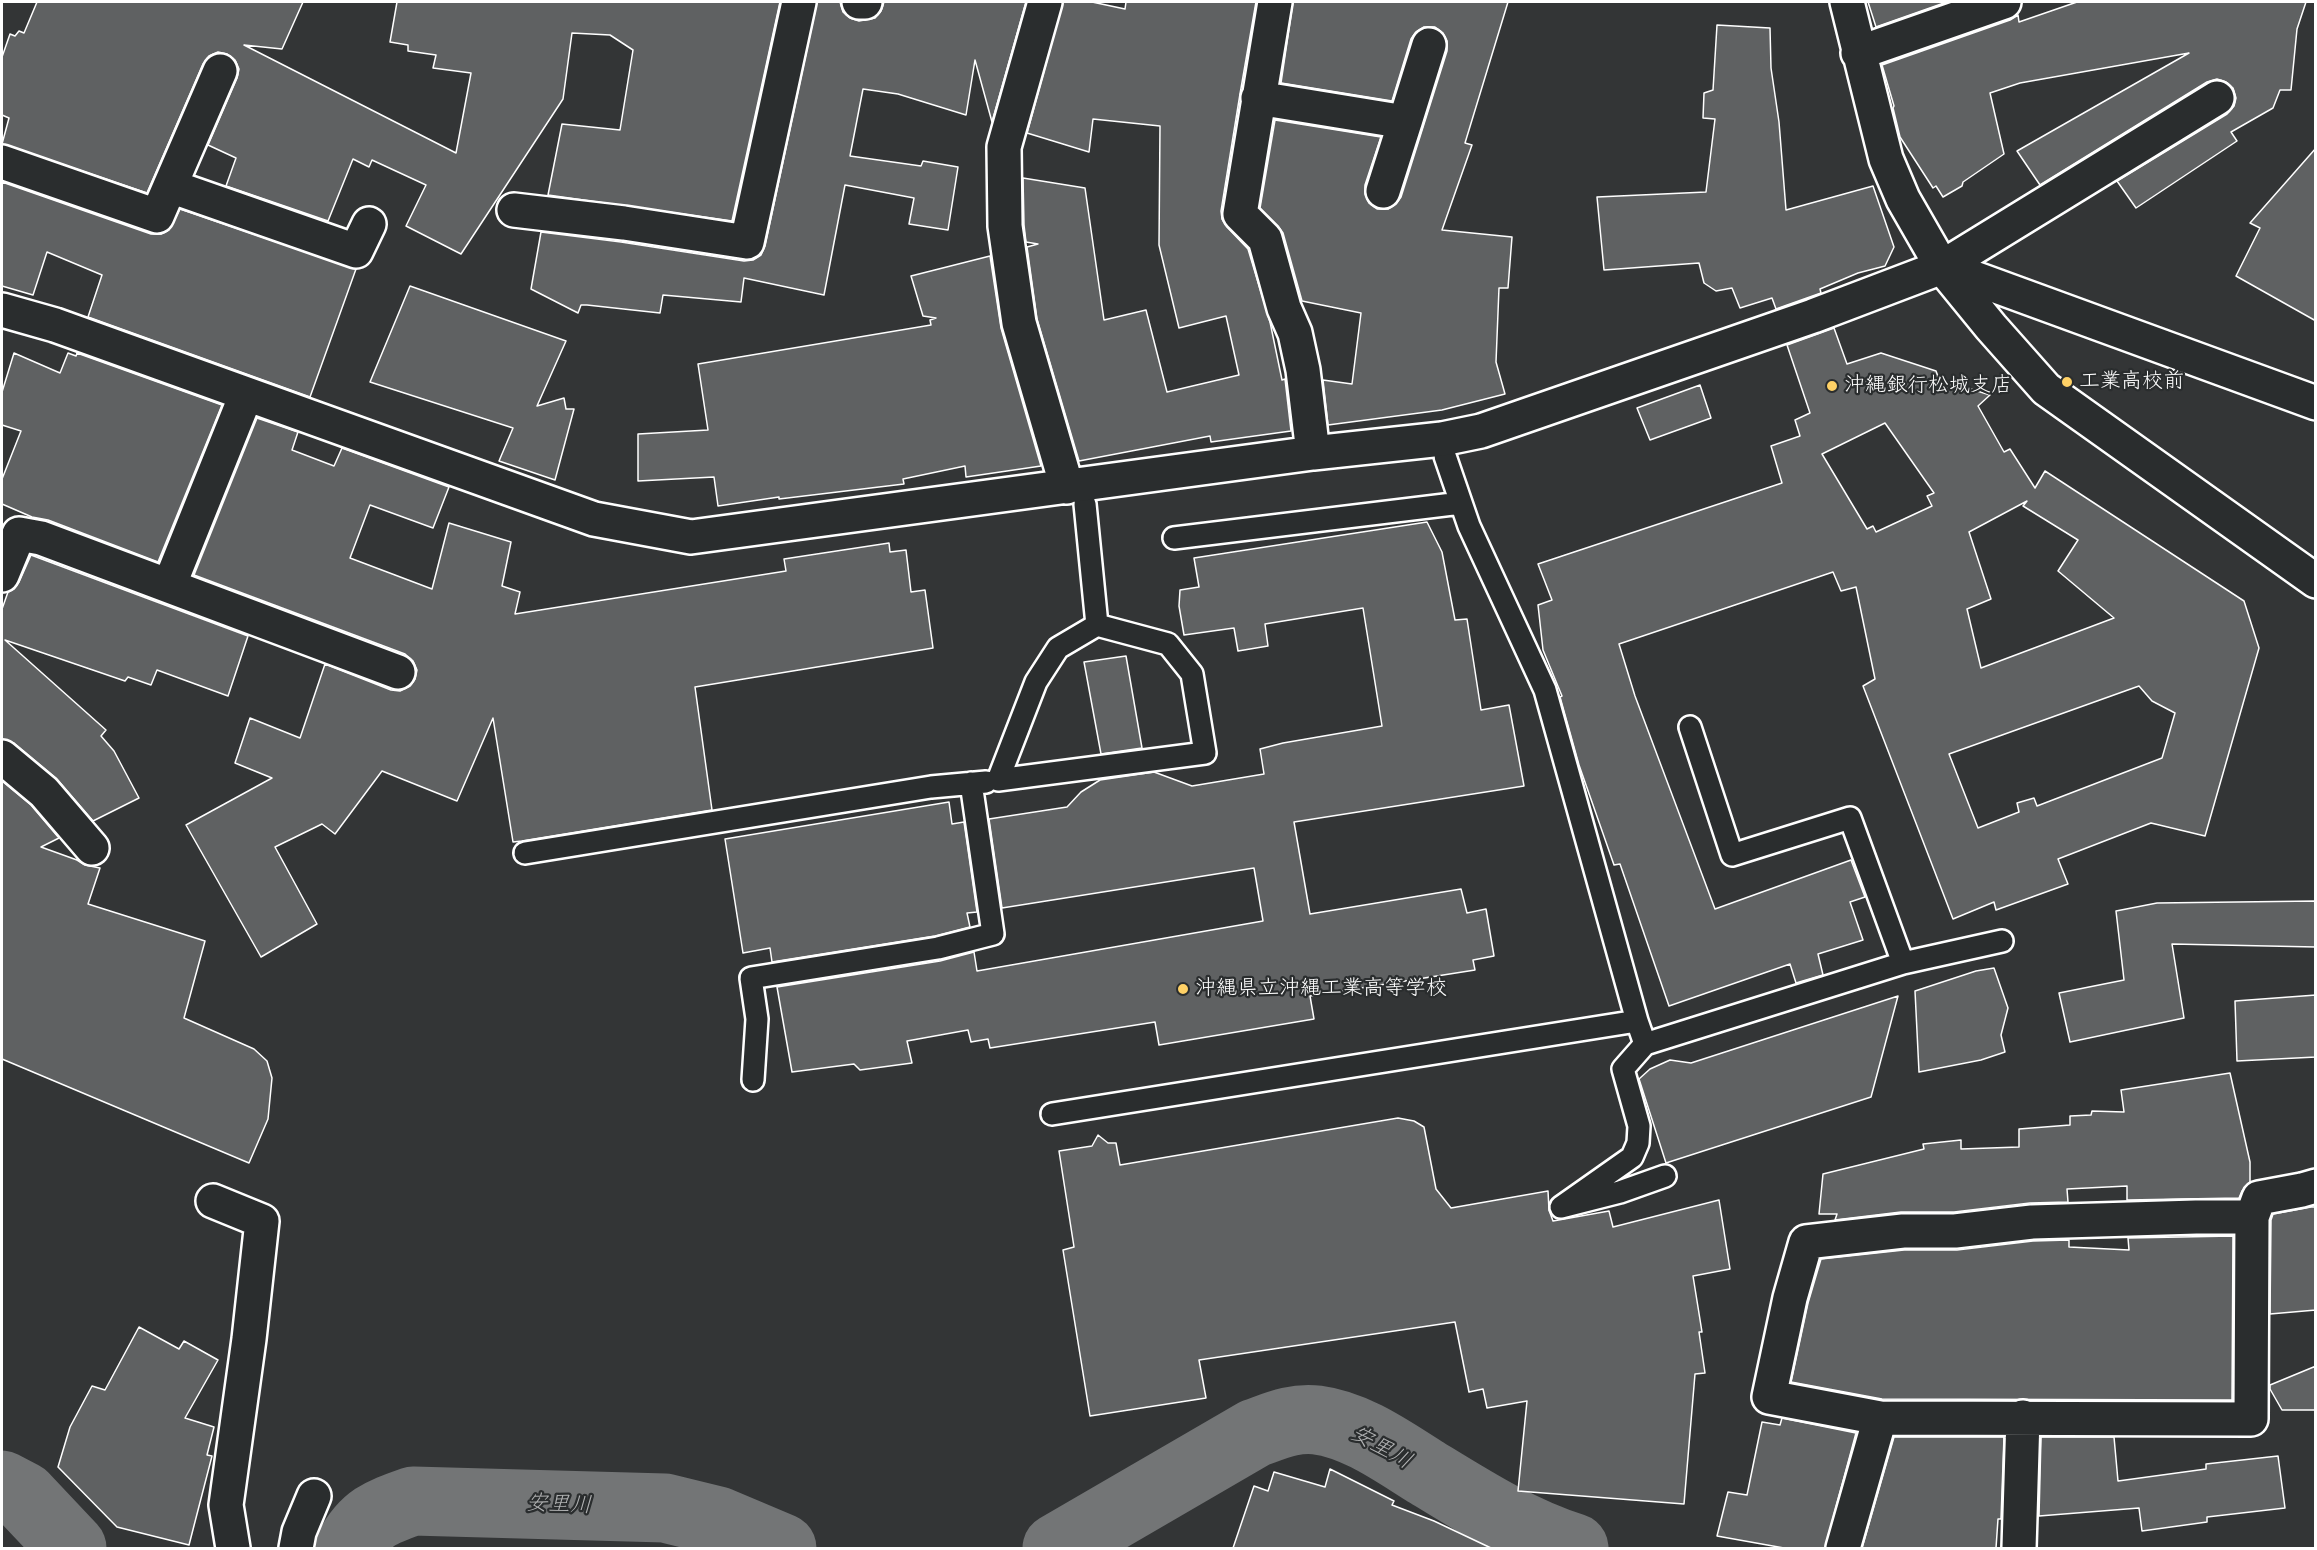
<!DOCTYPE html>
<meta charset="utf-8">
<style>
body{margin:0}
#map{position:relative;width:2317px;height:1550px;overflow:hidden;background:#333536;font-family:Sriracha,sans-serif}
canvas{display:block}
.frame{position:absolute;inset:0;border:3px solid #fff;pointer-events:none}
</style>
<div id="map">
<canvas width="2317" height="1550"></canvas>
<div class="frame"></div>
</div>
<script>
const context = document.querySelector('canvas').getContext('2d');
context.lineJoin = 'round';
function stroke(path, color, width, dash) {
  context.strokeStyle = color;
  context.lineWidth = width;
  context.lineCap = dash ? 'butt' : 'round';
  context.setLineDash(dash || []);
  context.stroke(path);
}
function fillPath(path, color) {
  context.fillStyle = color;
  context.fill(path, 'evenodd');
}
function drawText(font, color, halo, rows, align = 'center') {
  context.font = font + ' Sriracha,"Klee One",sans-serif';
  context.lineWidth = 4.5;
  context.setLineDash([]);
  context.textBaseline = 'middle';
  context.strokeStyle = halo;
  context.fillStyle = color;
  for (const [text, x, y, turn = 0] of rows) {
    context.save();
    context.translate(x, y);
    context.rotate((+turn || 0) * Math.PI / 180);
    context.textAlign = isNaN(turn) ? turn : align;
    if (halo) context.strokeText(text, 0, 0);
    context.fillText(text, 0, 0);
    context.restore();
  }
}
stroke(new Path2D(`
 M2 1485 23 1496 72 1548
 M349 1548C365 1517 382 1512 413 1501L665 1508 718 1521 782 1548
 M1057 1548 1255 1433C1275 1426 1295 1417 1317 1420 1356 1425 1392 1451 1424 1471 1473 1501 1520 1531 1574 1548`), '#737576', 69);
const building = new Path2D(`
 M37 2H303L282 49 244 45 456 153 471 73 433 68 436 55 408 51V45L390 42 397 2H780L732 221 548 195 562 124 620 130 633 50 610 35 572 33 563 99 461 254 406 226 426 185 372 160 369 167 353 159 328 221 226 186 236 158 208 145 237 78 239 69 235 60 227 54 218 52 209 56 203 64 147 193 2 144 9 118 2 115V57L10 34 15 36 19 31 24 33Z
 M817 2H840L843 12 850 18 859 21 875 18 881 11 884 2H1026L992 122 975 60 966 115 898 94 863 89 850 156 921 166 923 161 958 167 948 230 909 224 914 198 845 185 824 295 744 278 741 302 663 295 660 313 587 305H581L578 313 531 289 541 232 621 242 744 261 753 260 761 255 765 246Z
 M1063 2H1092L1125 9 1126 2H1256L1240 94 1221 211 1222 219 1227 227 1248 249 1270 322 1282 380 1285 379 1291 431 1211 442 1210 436 1079 461 1037 319 1027 247 1038 244 1026 242 1024 225 1023 178 1085 188 1104 320 1146 310 1167 392 1239 375 1226 316 1179 328 1159 245 1160 126 1093 119 1089 152 1027 133Z
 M1293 2H1508L1465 143 1472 145 1442 230 1512 237 1508 288H1499L1496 362 1505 394 1442 410 1328 425 1323 380 1352 384 1361 313 1302 301 1283 233 1278 226 1260 208 1275 120 1381 137 1365 185V194L1369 203 1377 209H1388L1396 204 1401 197 1447 51V41L1443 33 1435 27H1424L1416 32 1411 39 1392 101 1281 83Z
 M1868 2H1944V3L1876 27Z
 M2077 2H2306L2297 29 2291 90H2280L2273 108 2231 132 2237 141 2136 208 2117 181 2227 114 2234 106 2236 98 2233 88 2226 82 2217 79 2207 82 2040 185 2017 151 2189 53 2020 83 1990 93 2004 154 1963 182 1962 186 1943 197 1936 186 1933 188 1900 137 1893 108 1894 106 1882 65 2010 20 2018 15 2019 22Z
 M1717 25 1770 28 1771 68 1779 122 1786 210 1873 186 1894 247 1885 266 1858 273 1820 289 1821 293 1776 309 1772 298 1740 308 1732 288 1716 291 1704 283 1699 263 1604 270 1597 197 1706 192 1715 119 1703 118 1704 93 1713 90Z
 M2316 148V321L2236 276 2260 228 2250 223Z
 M2 182 151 234H161L169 230 180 209 356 269 310 397 88 317 102 275 47 252 33 295 2 286Z
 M990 256 1001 328 1041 466 966 477 965 466 903 479 904 484 779 499V497L718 506 714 477 638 481V434L708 430 698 364 931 325 930 320 936 318 923 316 911 276Z
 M410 286 566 341 537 406 564 398 566 409H574L555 480 499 461 513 428 370 382Z
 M1834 328 1847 364 1881 353 1936 371 1939 379 1990 395 1978 406 2004 452 2010 449 2035 488 2045 471 2244 601 2259 648 2205 836 2151 823 2058 859 2068 884 1996 910 1994 902 1953 919 1863 686 1875 679 1856 587 1841 591 1833 572 1619 644 1635 696 1715 909 1851 860 1865 897 1850 902 1863 940 1818 954 1823 975 1796 983 1790 964 1669 1006 1620 864 1614 865 1579 765 1560 697 1562 696 1543 650 1538 605 1552 600 1538 564 1782 483 1771 446 1800 436 1795 420 1810 413 1787 345ZM1885 423 1934 493 1927 496 1932 506 1876 532 1873 526 1867 529 1822 454ZM2027 501 2023 506 2078 540 2058 571 2114 618 1981 668 1967 609 1991 599 1969 532ZM2139 686 2152 701 2175 713 2162 758 2037 806 2034 798 2017 803 2019 812 1978 828 1949 754Z
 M14 353 60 373 68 353 76 356 77 353 222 405 158 562 48 520 32 517 2 504V479L21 431 2 425V392Z
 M1700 385 1711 418 1650 440 1637 408Z
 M257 418 298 432 292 450 334 466 342 448 449 487 433 528 370 505 350 558 432 589 449 523 511 542 502 586 520 592 515 614 786 571 784 559 889 543 890 552 906 550 911 592 925 590 933 648 695 687 712 810 522 841 513 842 493 718 457 801 382 771 335 834 322 824 275 847 317 924 261 957 186 825 272 778 235 763 250 718 300 738 325 664 391 690 400 691 410 686 415 679 417 670 413 661 405 654 194 575Z
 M1427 522 1442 552 1455 620 1467 619 1481 710 1509 705 1524 786 1294 822 1310 914 1461 889 1467 913 1486 909 1494 956 1473 960 1475 970 1310 996 1314 1019 1159 1045 1155 1022 990 1048 988 1039 971 1042 968 1030 907 1041 912 1063 860 1070 854 1064 792 1072 777 987 940 961 974 952 977 971 1263 921 1254 868 1002 908 989 819 1067 807 1081 792 1100 780 1154 772 1192 786 1264 774 1260 749 1283 743 1382 726 1363 608 1265 624 1268 646 1238 651 1234 628 1184 635 1179 606 1180 590 1199 587 1194 558Z
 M31 555 248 636 228 696 157 670 151 685 128 677 125 681 5 640 106 730 101 736 114 751 139 798 93 821 56 778 14 743 2 739V609L8 592 14 589 19 582Z
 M1126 656 1142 748 1101 754 1084 662Z
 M2 781 31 805 59 838 41 847 77 860 85 865 100 868 88 904 205 941 184 1018 254 1049 267 1061 272 1078 268 1119 249 1163 2 1059Z
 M949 802 952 824 964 822 977 912 967 913 970 927 935 936 772 962 770 948 743 953 725 839Z
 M2316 901V947L2172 944 2184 1018 2070 1042 2059 993 2124 980 2116 911 2157 903Z
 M1994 968 2008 1008 2001 1035 2005 1052 1981 1060 1919 1072 1915 991 1976 971Z
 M2316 995V1057L2237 1061 2235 1001Z
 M1898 996 1871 1097 1666 1163 1639 1079 1650 1069 1670 1060 1691 1063Z
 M2230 1073 2250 1162V1182L2242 1191 2239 1198 2127 1200V1186L2067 1189 2068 1202 2030 1203 1954 1212H1901L1835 1220 1837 1214H1819L1823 1174 1924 1149 1923 1144 1961 1140V1149L2019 1147V1129L2070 1125V1116L2091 1115 2092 1111 2124 1112 2121 1090Z
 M1398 1118 1414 1121 1424 1127 1436 1189 1451 1208 1548 1191 1549 1210 1553 1221 1609 1211 1613 1227 1719 1200 1730 1269 1693 1276 1702 1332H1699L1705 1373 1695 1374 1684 1504 1518 1491 1527 1401 1487 1408 1483 1389 1469 1392 1455 1322 1199 1360 1206 1398 1090 1416 1063 1250 1074 1247 1059 1151 1092 1146 1098 1135 1108 1143H1116L1120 1165Z
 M2311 1207H2316V1310L2270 1314 2271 1220 2273 1214Z
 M2233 1236 2232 1400 1882 1399 1791 1382 1808 1303 1821 1259 1904 1250H1957L2033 1241 2069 1240V1247L2129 1250 2128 1238Z
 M139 1327 179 1349 184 1341 218 1360 185 1418 214 1427 207 1455 212 1456 189 1545 117 1527 58 1467 70 1427 92 1386 105 1390Z
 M2316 1366V1410H2282L2270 1389V1385Z
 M1782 1418 1856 1433 1825 1548H1784L1717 1536 1728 1492 1747 1495 1762 1422 1780 1425Z
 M1894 1437H2004L2001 1519H1998L1996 1548H1862Z
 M2041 1437H2114L2118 1481 2206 1469V1464L2278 1456 2285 1508 2207 1517V1522L2142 1531 2139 1508 2039 1516Z
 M1330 1469 1394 1501 1392 1505 1434 1521 1491 1548H1233L1254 1486 1268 1491 1274 1472 1325 1487Z`);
fillPath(building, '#5f6162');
stroke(building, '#fff', 1.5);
const service = new Path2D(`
 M1085 504 1097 625 1058 648 1036 682 998 780 1205 753 1192 674 1168 644 1097 625
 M1174 538 1461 503
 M1690 727 1732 855 1850 818 1903 963
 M525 853 931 787 986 782
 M1637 1021 1645 1044 1903 963 2002 941
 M1645 1044 1623 1069 1639 1126 1638 1143 1632 1157 1561 1207 1620 1192 1665 1176
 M753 1080 757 1019 751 978 938 948 993 934 971 783
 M1052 1114 1637 1021 1545 690 1469 526 1445 456`);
const minor = new Path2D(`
 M859 2H865
 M1045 2 1004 147 1005 226 1019 323 1067 487
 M1275 2 1240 214 1265 239 1284 308 1295 333 1303 370 1313 453
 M1847 2 1886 159 1903 199 1942 267 1991 327 2046 389 2316 581
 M1858 53 2004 2
 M1258 98 1405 122 1429 45
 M2 162 157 216 220 71
 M170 186 356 251 369 224
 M1383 191 1405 122
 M514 210 624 223 747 242 799 2
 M1944 267 2316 403
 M2 310 55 325 594 519 691 537 1313 453 1442 439 1481 431 1813 316 1942 267 2217 98
 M2 575 19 534 41 538 169 586 246 395
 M169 586 398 672
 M2 757 44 792 92 848
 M213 1201 262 1221 249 1339 226 1505 233 1548
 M1880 1418 2251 1419 2252 1217
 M296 1548 299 1532 314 1496
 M1843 1548 1880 1418 1769 1397 1790 1298 1806 1242 1903 1231H1955L2032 1222 2196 1217H2252L2259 1198 2302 1190 2316 1186
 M2019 1548 2023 1417`);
stroke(service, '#fff', 26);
stroke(minor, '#fff', 38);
stroke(service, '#2a2d2e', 21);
stroke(minor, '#2a2d2e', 33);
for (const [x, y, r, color] of [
 [2067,382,6,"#ffd166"],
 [1832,386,6,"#ffd166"],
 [1183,989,6,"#ffd166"]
]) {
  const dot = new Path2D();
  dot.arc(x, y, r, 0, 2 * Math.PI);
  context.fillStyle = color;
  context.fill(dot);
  stroke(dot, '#2a2d2e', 2);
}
drawText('21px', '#fff', '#2a2d2e', [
 ["工業高校前",2079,382],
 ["沖縄銀行松城支店",1844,386],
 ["沖縄県立沖縄工業高等学校",1195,989]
], 'left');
drawText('italic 22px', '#b2b3b4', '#2a2d2e', [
 ["安里川",1381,1448,29],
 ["安里川",559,1505,2]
]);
</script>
